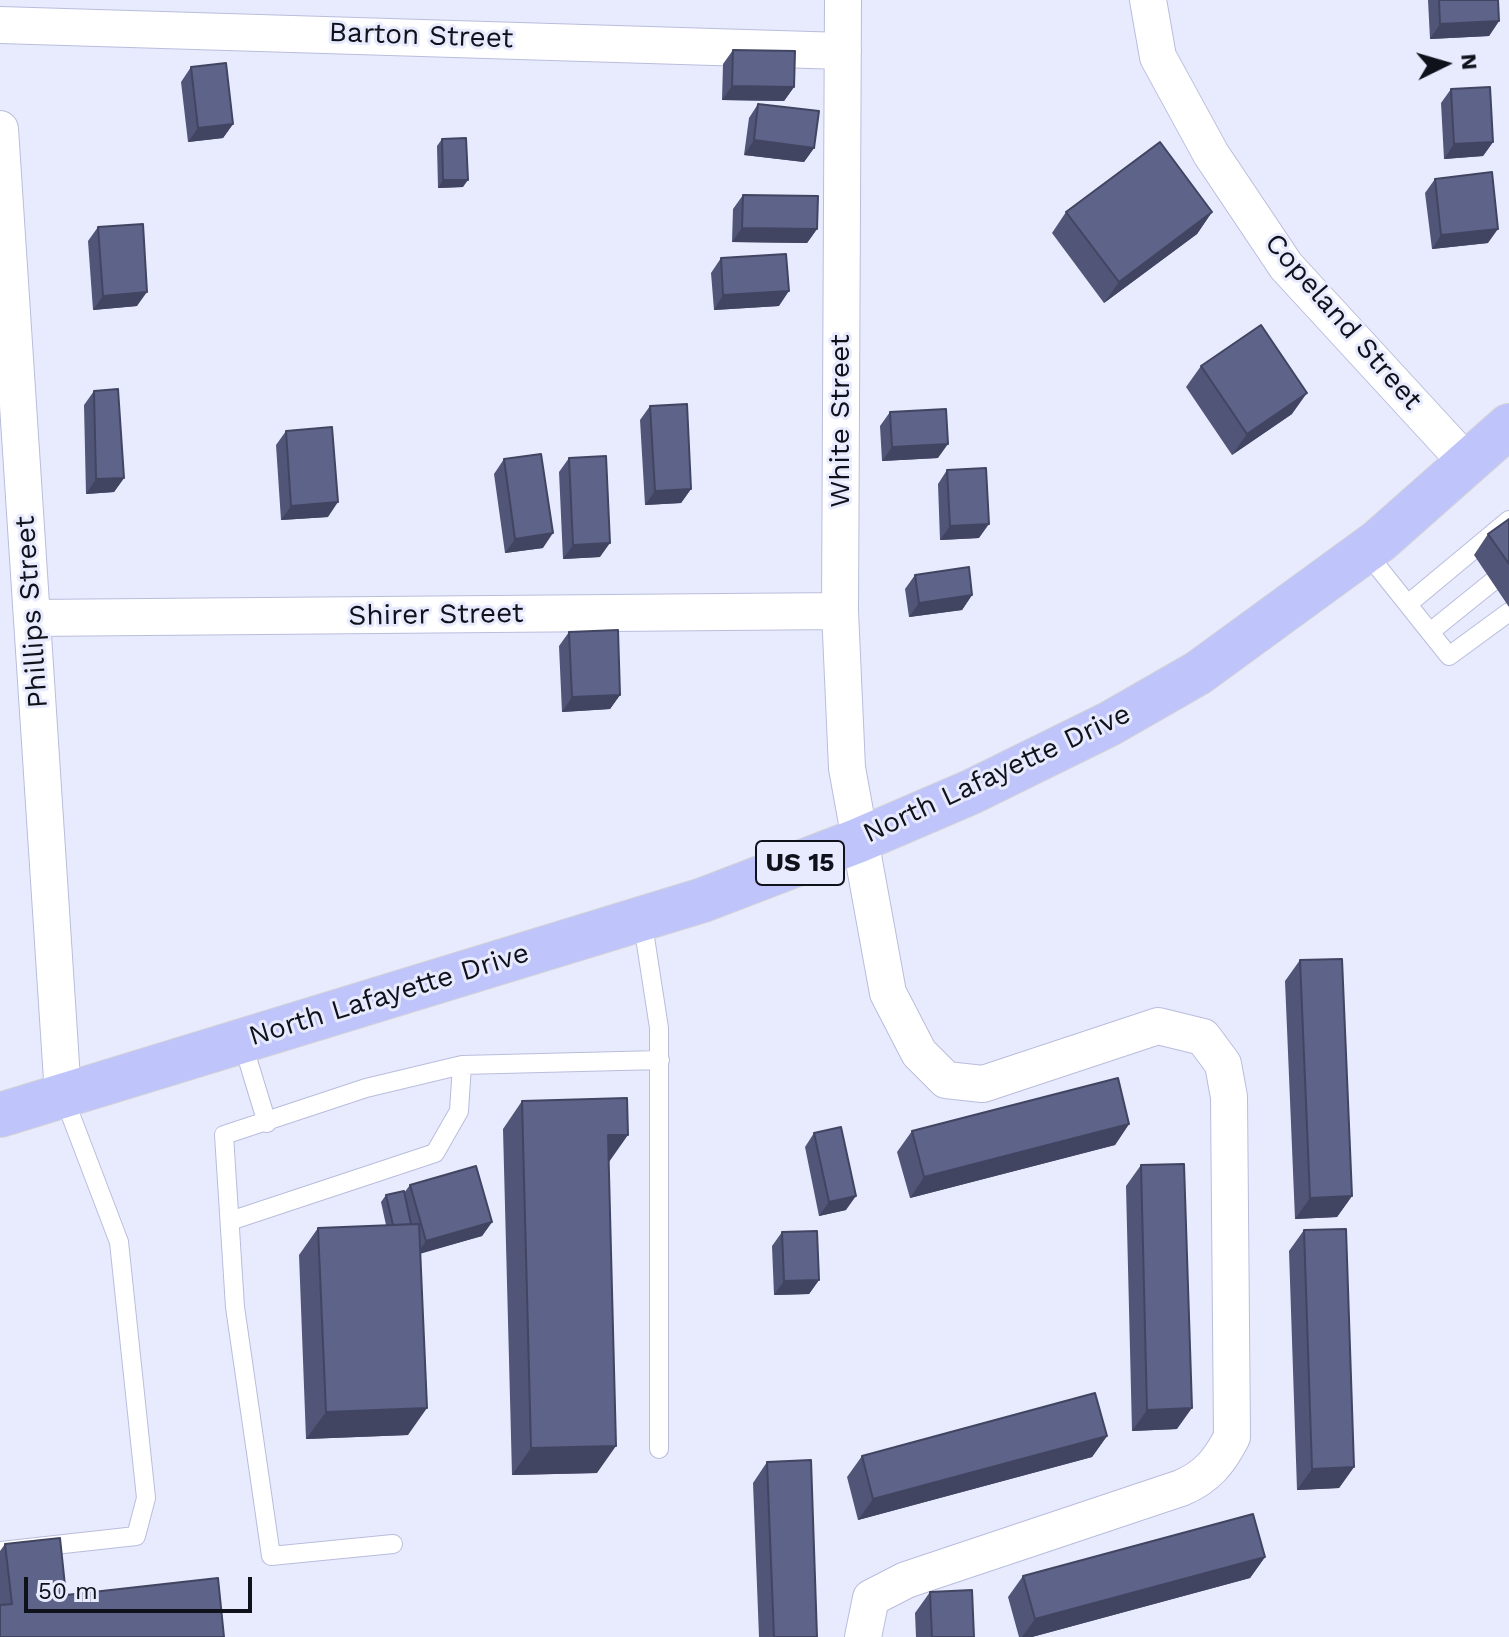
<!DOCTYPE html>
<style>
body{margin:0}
#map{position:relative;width:1509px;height:1637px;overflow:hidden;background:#e8ebfe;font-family:"Work Sans",sans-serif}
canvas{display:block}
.north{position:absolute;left:1405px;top:24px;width:80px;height:80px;-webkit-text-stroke:6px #e8ebfe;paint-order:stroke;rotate:85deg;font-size:22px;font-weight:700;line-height:32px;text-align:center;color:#0f111b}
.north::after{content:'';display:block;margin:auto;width:28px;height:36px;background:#0f111b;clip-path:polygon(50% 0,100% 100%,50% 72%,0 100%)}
.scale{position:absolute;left:24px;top:1577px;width:228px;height:36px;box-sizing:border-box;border:4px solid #0f111b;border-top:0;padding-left:10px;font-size:24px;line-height:28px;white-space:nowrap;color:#0f111b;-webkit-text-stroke:6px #e8ebfe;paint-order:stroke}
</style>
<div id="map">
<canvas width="1509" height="1637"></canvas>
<div class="north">N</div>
<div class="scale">50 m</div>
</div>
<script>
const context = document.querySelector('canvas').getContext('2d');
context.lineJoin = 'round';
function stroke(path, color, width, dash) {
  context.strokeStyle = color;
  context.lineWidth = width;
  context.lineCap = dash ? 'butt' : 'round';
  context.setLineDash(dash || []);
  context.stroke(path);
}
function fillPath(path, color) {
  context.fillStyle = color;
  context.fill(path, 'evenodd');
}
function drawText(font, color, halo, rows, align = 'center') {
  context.font = font + ' "Work Sans",sans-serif';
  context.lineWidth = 6;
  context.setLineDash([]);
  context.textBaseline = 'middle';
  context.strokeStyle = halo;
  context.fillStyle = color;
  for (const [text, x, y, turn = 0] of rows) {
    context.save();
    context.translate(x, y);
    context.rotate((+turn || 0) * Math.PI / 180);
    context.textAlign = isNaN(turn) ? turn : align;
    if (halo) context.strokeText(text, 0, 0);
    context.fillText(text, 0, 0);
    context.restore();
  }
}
const lane = new Path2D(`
 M1366 552 1449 656 1509 612
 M1408 604 1509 520
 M1430 632 1492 582
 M642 918 659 1028V1449
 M242 1041 267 1123
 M230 1221 435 1153 459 1111 462 1065
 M393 1544 271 1556 235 1307 224 1135 366 1088 462 1065 660 1060
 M0 1551 136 1536 146 1498 119 1242 63 1095`);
const street = new Path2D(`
 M843 0 840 611 847 768 888 993 919 1053 946 1080 983 1084 1158 1026 1203 1037 1223 1064 1229 1097 1232 1437C1219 1462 1207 1477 1181 1488L906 1580 871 1598 863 1637
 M1148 0 1158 57 1211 154 1286 266 1469 465
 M0 25 843 51
 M0 129 63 1095
 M32 618 840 611`);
const primary = new Path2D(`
 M0 1115 703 900 857 841 971 792 1109 724 1198 673 1379 541 1509 426`);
stroke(lane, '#b9bddc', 20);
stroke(street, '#b9bddc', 38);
stroke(primary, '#d4d4d6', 46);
stroke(lane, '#fff', 18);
stroke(street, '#fff', 36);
stroke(primary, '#bfc4fa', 44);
fillPath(new Path2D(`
 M1428 0H1498L1499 21 1489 36 1430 39Z
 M733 50 794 87 784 101 722 100 723 64Z
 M191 67 233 124 223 138 188 142 181 82Z
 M1451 89 1493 142 1483 156 1444 159 1441 103Z
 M758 104 814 148 804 162 744 155 749 118Z
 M442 139 463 187 438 188 437 146Z
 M1435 179 1488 243 1432 249 1425 193Z
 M743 195 817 229 807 243 732 242 733 209Z
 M1066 212H1212L1197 234 1104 303 1052 233Z
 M98 227 137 306 93 310 88 241Z
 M721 258 779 306 714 310 711 273Z
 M1201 366 1292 414 1232 455 1186 387Z
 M94 391 124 478 114 492 86 494 84 405Z
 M650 406 691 489 681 503 645 505 640 420Z
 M890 412 938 458 882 461 880 426Z
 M286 431 328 517 281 520 276 445Z
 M569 458 600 557 563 559 559 472Z
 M504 459 543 548 505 553 494 474Z
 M947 470 979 538 940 540 938 484Z
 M1509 519V607L1474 555 1488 534Z
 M915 575 972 595 962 610 909 617 905 589Z
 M569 632 620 695 610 709 562 712 559 646Z
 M1300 960 1352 1196 1337 1217 1295 1219 1285 981Z
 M522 1101 609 1162 597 1473 512 1475 503 1129Z
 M1129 1124 1115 1145 910 1198 897 1152 912 1131Z
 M814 1133 846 1210 819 1216 805 1147Z
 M1141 1165 1177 1429 1132 1431 1126 1186Z
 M410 1185 492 1222 482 1236 421 1253 408 1435 306 1439 299 1255 318 1228 386 1225 381 1202 386 1195 404 1193Z
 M1304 1230 1354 1467 1339 1488 1297 1490 1289 1251Z
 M782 1232 819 1280 809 1294 774 1295 772 1246Z
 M1107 1436 1092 1457 858 1520 847 1477 862 1456Z
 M767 1462 817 1637H759L753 1483Z
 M5 1544 66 1595 0 1637V1551Z
 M1265 1557 1250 1578 1032 1637H1019L1008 1597 1023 1576Z
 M930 1592 974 1637H916L915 1613Z`), '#515577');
fillPath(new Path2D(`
 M1499 21 1489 36 1430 39 1440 24Z
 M732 86 794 87 784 101 722 100Z
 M233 124 223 138 188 142 198 128Z
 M754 140 814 148 804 162 744 155Z
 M1493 142 1483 156 1444 159 1454 144Z
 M443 180H468L463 187 438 188Z
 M1212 212 1197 234 1104 303 1119 282Z
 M742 228 817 229 807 243 732 242Z
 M1498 229 1488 243 1432 249 1441 235Z
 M789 291 779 306 714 310 723 295Z
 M147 292 137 306 93 310 103 296Z
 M1307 393 1292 414 1232 455 1247 434Z
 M948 444 938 458 882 461 892 447Z
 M124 478 114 492 86 494 96 479Z
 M691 489 681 503 645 505 655 491Z
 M338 502 328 517 281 520 291 506Z
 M989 524 979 538 940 540 950 526Z
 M553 533 543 548 505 553 515 539Z
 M610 543 600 557 563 559 573 545Z
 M972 595 962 610 909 617 919 603Z
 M620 695 610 709 562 712 572 697Z
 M1129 1124 1115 1145 910 1198 924 1177Z
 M608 1135H628L609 1162Z
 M856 1196 846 1210 819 1216 829 1202Z
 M1352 1196 1337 1217 1295 1219 1310 1198Z
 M492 1222 482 1236 416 1255 426 1241Z
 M819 1280 809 1294 774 1295 784 1281Z
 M427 1408 408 1435 306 1439 326 1412Z
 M1192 1408 1177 1429 1132 1431 1147 1410Z
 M1107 1436 1092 1457 858 1520 873 1499Z
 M616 1446 597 1473 512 1475 531 1448Z
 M1354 1467 1339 1488 1297 1490 1312 1469Z
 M1265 1557 1250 1578 1032 1637H1022L1035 1619Z`), '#424561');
const building = new Path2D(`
 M1439 0H1498L1499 21 1440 24Z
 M733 50 795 51 794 87 732 86Z
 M226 63 233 124 198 128 191 67Z
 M1490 87 1493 142 1454 144 1451 89Z
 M758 104 819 111 814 148 754 140Z
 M466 138 468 180H443L442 139Z
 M1160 142 1212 212 1119 282 1066 212Z
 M1492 172 1498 229 1441 235 1435 179Z
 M743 195 818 196 817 229 742 228Z
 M143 224 147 292 103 296 98 227Z
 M786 254 789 291 723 295 721 258Z
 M1261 325 1307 393 1247 434 1201 366Z
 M118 389 124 478 96 479 94 391Z
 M687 404 691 489 655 491 650 406Z
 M946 409 948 444 892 447 890 412Z
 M332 427 338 502 291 506 286 431Z
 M541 454 553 533 515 539 504 459Z
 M606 456 610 543 573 545 569 458Z
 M986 468 989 524 950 526 947 470Z
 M1509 519V564L1488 534Z
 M969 567 972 595 919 603 915 575Z
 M618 630 620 695 572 697 569 632Z
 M1342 959 1352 1196 1310 1198 1300 960Z
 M1118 1078 1129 1124 924 1177 912 1131Z
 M627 1098 628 1135H608L616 1446 531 1448 522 1101Z
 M841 1127 856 1196 829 1202 814 1133Z
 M1184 1164 1192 1408 1147 1410 1141 1165Z
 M476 1166 492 1222 426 1241 410 1185Z
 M404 1191 411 1224 393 1225 386 1195Z
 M419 1224 427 1408 326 1412 318 1228Z
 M1346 1229 1354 1467 1312 1469 1304 1230Z
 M817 1231 819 1280 784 1281 782 1232Z
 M1095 1393 1107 1436 873 1499 862 1456Z
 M811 1460 817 1637H774L767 1462Z
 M1253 1514 1265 1557 1035 1619 1023 1576Z
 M60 1538 66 1595 218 1578 224 1637H0V1605L12 1604 5 1544Z
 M972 1590 974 1637H932L930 1592Z`);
fillPath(building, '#5e638a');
stroke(building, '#424561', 2);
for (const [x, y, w] of [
 [800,863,88]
]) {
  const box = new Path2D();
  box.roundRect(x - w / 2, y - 22, w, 44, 6);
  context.fillStyle = '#e8ebfe';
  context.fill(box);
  stroke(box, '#0f111b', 2);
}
drawText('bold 26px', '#0f111b', null, [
 ["US 15",800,863]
]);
drawText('28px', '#0f111b', '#e8ebfe', [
 ["Barton Street",421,36,2],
 ["Copeland Street",1343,322,49],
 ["White Street",841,421,-90],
 ["Phillips Street",32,612,-94],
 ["Shirer Street",436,615,-1],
 ["North Lafayette Drive",997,774,-25],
 ["North Lafayette Drive",389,995,-17]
]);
</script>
